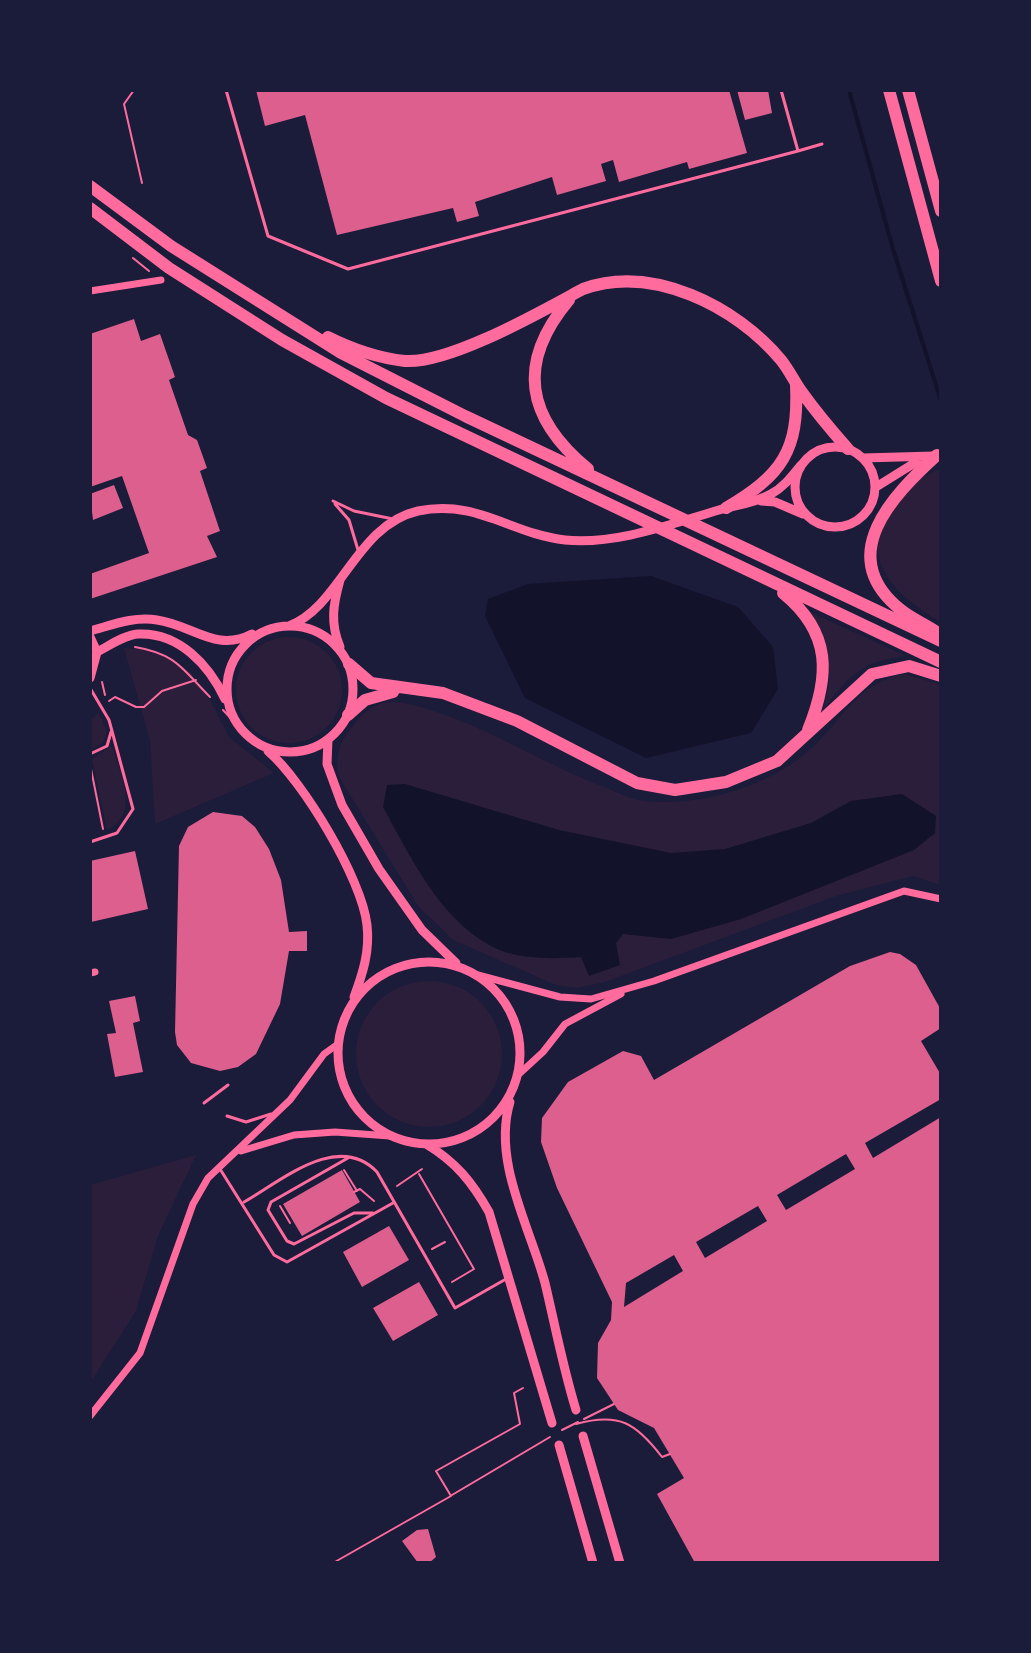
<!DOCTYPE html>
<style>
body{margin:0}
#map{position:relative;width:1031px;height:1653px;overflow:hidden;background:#1b1b3a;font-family:"Varela Round",sans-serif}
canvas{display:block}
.frame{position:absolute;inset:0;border:92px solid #1b1b3a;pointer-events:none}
</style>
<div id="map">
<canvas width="1031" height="1653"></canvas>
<div class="frame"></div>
</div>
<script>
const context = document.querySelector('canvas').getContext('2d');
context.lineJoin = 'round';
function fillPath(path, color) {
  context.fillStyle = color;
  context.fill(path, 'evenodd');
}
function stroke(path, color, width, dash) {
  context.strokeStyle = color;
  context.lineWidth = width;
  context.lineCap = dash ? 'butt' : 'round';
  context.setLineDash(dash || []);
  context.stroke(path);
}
fillPath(new Path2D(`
 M941 469V622C908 603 866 572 880 526 883 518 894 509 899 502 913 486 920 475 941 469Z
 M810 612 906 656C862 661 849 675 823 710 835 670 830 649 810 612Z
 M236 690a53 53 0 1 1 106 0a53 53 0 1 1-106 0Z
 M124 648 156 651 190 672 212 703 229 737 274 773 155 824 150 741Z
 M905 674 941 685V885L913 876 836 896 605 982 577 988 556 985 453 940 418 906 339 777C335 757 338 744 352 727 358 719 369 707 379 704 394 699 413 705 427 709 488 727 540 762 599 785 613 790 629 799 645 801 705 807 780 784 822 738 848 709 864 681 905 674Z
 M99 713 107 732 103 743 90 750V720Z
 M112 746C120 773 141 814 107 830L92 759Z
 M356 1054a73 73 0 1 1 146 0a73 73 0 1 1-146 0Z
 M196 1155 158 1236 136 1311 90 1383V1185Z`), '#2a1e3b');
fillPath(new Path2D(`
 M651 576 738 607 773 647 778 689 751 733 646 758 525 698 485 616 488 599 528 584Z
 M405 784 559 830 671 853 725 849 811 823 851 801 902 794 936 816 935 833 914 850 741 919 671 939 623 934 616 943 620 965 589 976 581 957C554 959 516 960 491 946 439 918 410 856 383 807L387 785Z`), '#12122b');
stroke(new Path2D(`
 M849 90 893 249 941 401`), '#12122b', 4);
fillPath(new Path2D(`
 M256 90H729L747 153 689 169 687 162 619 182 613 160 601 164 606 181 557 195 552 177 475 202 479 216 457 222 453 208 337 235 305 115 265 126Z
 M737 90H768L772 113 745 120Z
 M134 319 141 341 160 334 175 377 169 380 188 435 197 440 207 468 200 471 220 531 207 536 217 557 90 599V574L149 553 122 476 90 487V334Z
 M114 485 123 508 93 520 90 494Z
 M213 812 242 816 255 827 269 849 281 880 289 932 307 931V951H289L280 1004 256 1054 238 1067 220 1071 191 1063 177 1045 175 1032 179 846 188 827Z
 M135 851 148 909 91 922 90 861Z
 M890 952 900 954 916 965 941 1010V1028L921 1041 941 1075V1099L865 1143 873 1158 941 1117V1563H695L657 1494 684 1478 654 1428 618 1410 597 1378 598 1343 611 1320 612 1302 557 1188 541 1142 542 1118 568 1082 623 1051 641 1056 654 1080 850 966ZM846 1154 855 1169 786 1210 777 1195ZM758 1206 767 1221 705 1258 696 1242ZM674 1255 683 1271 624 1307 626 1283Z
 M135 996 140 1021 133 1023 143 1072 115 1077 107 1034 116 1033 109 1001Z
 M342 1170 360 1202 302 1236 283 1204Z
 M389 1226 409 1260 362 1287 343 1252Z
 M419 1282 438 1315 393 1341 373 1308Z
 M428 1529 436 1557 429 1563H418L402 1541 417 1530Z`), '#dd5f8e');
stroke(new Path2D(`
 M134 90 124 104 142 183
 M133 258 149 271
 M135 647C177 654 183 670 210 697
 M102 682 105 695
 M109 701 115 697 136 707H144L162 691 196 680
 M223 710 236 724
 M90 764 103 829
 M344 1170 357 1191
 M419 1174 474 1269 452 1282
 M397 1186 422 1169
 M354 1192 360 1189 374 1201
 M280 1206 290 1223
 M432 1249 445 1242
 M584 1419 614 1404
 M576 1424C619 1412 636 1423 662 1457L670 1454
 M562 1430 578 1422
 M452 1495 550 1437
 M333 1563 451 1496 436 1471 520 1424 514 1393 523 1388`), '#ff6b9d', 2);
stroke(new Path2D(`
 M226 90 268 236 348 269 798 151
 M781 90 798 151 822 144
 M333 501 354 511 393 519
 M335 504 349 520 358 550
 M90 688 109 720 133 809 117 833 90 842
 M90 754 107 746 111 732
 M204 1103 228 1085
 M227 1116 246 1122 271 1114
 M348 1158 271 1202 268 1210 287 1241 294 1244 354 1213H373
 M220 1169 274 1255 287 1262 393 1203
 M244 1202C281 1181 338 1131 377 1172L455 1308 506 1279`), '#ff6b9d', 3);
stroke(new Path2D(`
 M90 291 161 280
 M90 973 95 972
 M478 975 560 997 591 999 654 981 904 891 941 899
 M518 1075 543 1052 565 1024 621 994
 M241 1151 294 1135 335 1132 390 1136
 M90 1416 140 1353 193 1204 208 1178 290 1100 324 1054 338 1044`), '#ff6b9d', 7);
stroke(new Path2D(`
 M795 487a40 40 0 1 1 80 0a40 40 0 1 1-80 0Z
 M863 458 934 456
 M876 487 921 459
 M761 501 775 502 803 514
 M289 626C341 606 356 525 418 511 477 499 511 534 565 540 616 545 671 524 719 510 737 505 755 503 771 494 784 487 792 476 801 465
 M227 689a63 63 0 1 1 126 0a63 63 0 1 1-126 0Z
 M90 631C112 625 134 616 157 620 193 625 216 653 252 634
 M90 637 97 652 90 678
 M340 647C330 623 333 605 340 580
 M97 652C109 646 124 635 138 634 179 632 209 665 225 699
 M328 739 327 764 342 805 379 869 422 930 456 963
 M268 751C303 781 362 879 367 925 370 951 363 973 354 997
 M338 1053a91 91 0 1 1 182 0a91 91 0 1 1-182 0Z
 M510 1102C492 1161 530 1227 545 1283 555 1325 563 1368 576 1410
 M426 1144C456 1162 472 1182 489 1212L552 1423
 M583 1436 620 1563
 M559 1445 593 1563`), '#ff6b9d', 9);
stroke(new Path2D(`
 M90 186 171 246 341 353 465 416 941 641
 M90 208 169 268 282 340 386 398 941 662
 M569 300C516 363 526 418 588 469
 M328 337C352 349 378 358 405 361 450 364 542 311 583 289 652 264 736 306 781 360 789 370 794 381 801 391 816 412 832 431 848 449
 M937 455C893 495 833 556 901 610 912 619 927 625 938 633
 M726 508C782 475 799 451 796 385
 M783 593C832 633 830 676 808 730
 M349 664 371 683 443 693 517 721 637 783 675 790 726 782 777 761 872 674 909 666 941 676
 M348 715 365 700 393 692`), '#ff6b9d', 12);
stroke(new Path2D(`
 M889 90 941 281
 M908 90 941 211`), '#ff6b9d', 12);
</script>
